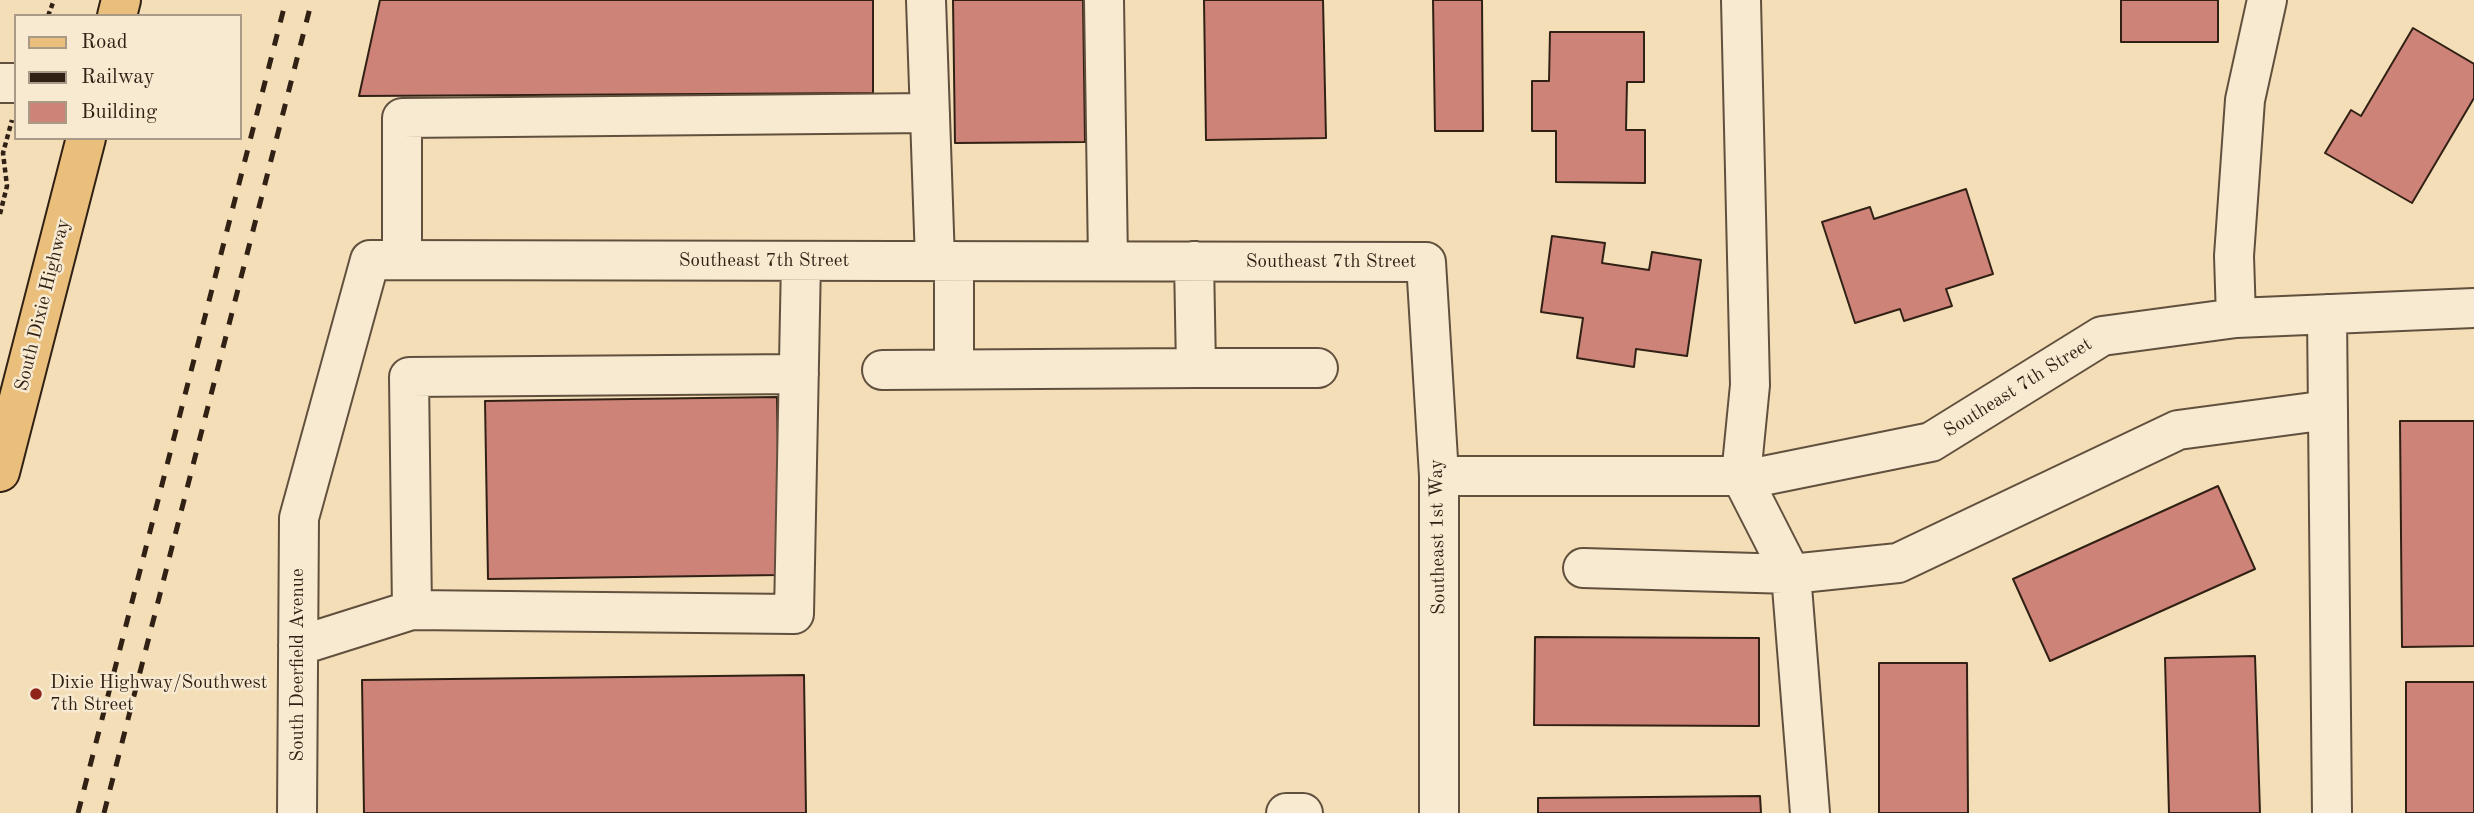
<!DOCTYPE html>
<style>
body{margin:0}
#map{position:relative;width:2474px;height:813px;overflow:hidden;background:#f3deb8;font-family:"Old Standard TT",serif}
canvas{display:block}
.legend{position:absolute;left:14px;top:14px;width:228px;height:126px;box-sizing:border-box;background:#f7ead1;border:2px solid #a89a86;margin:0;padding:9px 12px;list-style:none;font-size:21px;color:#312115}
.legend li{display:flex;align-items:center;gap:14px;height:35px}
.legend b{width:35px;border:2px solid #a89a86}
</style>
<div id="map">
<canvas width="2474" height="813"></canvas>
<ul class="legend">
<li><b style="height:9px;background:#eabf7c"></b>Road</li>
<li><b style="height:9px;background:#312115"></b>Railway</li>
<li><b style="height:19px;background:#ce8379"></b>Building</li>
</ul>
</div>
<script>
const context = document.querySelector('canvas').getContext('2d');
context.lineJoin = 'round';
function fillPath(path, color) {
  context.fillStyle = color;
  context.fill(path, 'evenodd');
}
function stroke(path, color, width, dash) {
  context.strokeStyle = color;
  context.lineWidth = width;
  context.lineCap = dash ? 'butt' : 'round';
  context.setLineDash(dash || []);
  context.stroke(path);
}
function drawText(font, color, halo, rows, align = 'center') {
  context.font = font + ' "Old Standard TT",serif';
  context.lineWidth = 5;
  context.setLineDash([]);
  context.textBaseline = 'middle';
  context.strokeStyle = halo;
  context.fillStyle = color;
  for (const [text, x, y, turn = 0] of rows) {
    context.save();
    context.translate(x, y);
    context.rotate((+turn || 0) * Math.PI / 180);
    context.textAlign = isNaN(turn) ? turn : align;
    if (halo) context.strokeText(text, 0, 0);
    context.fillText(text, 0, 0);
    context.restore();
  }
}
const building = new Path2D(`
 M380 0H873V93L359 96Z
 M953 0H1083L1085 142 955 143Z
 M1204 0H1323L1326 138 1206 140Z
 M1433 0H1482L1483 131H1435Z
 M2121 0H2218V42H2121Z
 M2413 28 2474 64V98L2412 203 2325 153 2351 110 2361 116Z
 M1550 32H1644V82H1627L1626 130H1645V183L1556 182V131H1532V81H1549Z
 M1966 189 1993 274 1946 289 1952 306 1904 321 1900 309 1855 323 1822 222 1870 207 1874 219Z
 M1552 236 1605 243 1602 263 1649 270 1652 252 1701 260 1687 356 1636 349 1634 367 1577 358 1583 318 1541 312Z
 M777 397 780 575 488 579 485 401Z
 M2400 421H2474V646L2402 647Z
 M2218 486 2255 569 2050 661 2013 579Z
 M1535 637 1759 638V726L1534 725Z
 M2255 656 2260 813H2169L2165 658Z
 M1879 663H1967L1968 813H1879Z
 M804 675 806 813H364L362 680Z
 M2406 682H2474V813H2406Z
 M1760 796 1761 813H1538V798Z`);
fillPath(building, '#ce8379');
stroke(building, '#312115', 2);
const minor = new Path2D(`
 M926 0 935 261
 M1104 0 1108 261
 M1741 0 1750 385 1741 476 1791 574 1810 813
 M0 83H16
 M402 260V118L930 113
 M954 261V368
 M2327 314 2332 813
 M2236 318 2234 256 2245 100 2267 0
 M1196 368H1318
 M882 370 1196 368 1194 261
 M799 374 409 377 412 610 794 614 801 261
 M1439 476H1763L1931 442 2102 336 2236 318 2474 308
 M1583 568 1791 574 1898 563 2178 430 2328 410
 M298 646 412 610
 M297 813 299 518 370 260 1426 262 1439 476V813
 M1286 813H1303`);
const major = new Path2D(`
 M117 16 121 0
 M0 472 86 138`);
stroke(minor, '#62503e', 42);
stroke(major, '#312115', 42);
stroke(new Path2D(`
 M48 16 54 0
 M0 214 7 186 3 153 12 120`), '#312115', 4.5, [5, 3.5]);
stroke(minor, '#f7ead1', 38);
stroke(major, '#eabf7c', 38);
stroke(new Path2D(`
 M78 813 286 0
 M104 813 312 0`), '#312115', 5, [12, 12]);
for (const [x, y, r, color] of [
 [36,694,7,"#8f2418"]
]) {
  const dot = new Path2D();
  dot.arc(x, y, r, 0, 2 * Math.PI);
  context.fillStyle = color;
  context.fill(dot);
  stroke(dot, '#f7ead1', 2.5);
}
drawText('19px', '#312115', '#f7ead1', [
 ["Southeast 7th Street",764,261],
 ["Southeast 7th Street",1331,262],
 ["South Dixie Highway",43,305,-76],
 ["Southeast 7th Street",2018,388,-32],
 ["Southeast 1st Way",1438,537,-91],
 ["South Deerfield Avenue",298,665,-90]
]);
drawText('19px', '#312115', '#f7ead1', [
 ["Dixie Highway/Southwest",50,683],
 ["7th Street",50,705]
], 'left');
</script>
